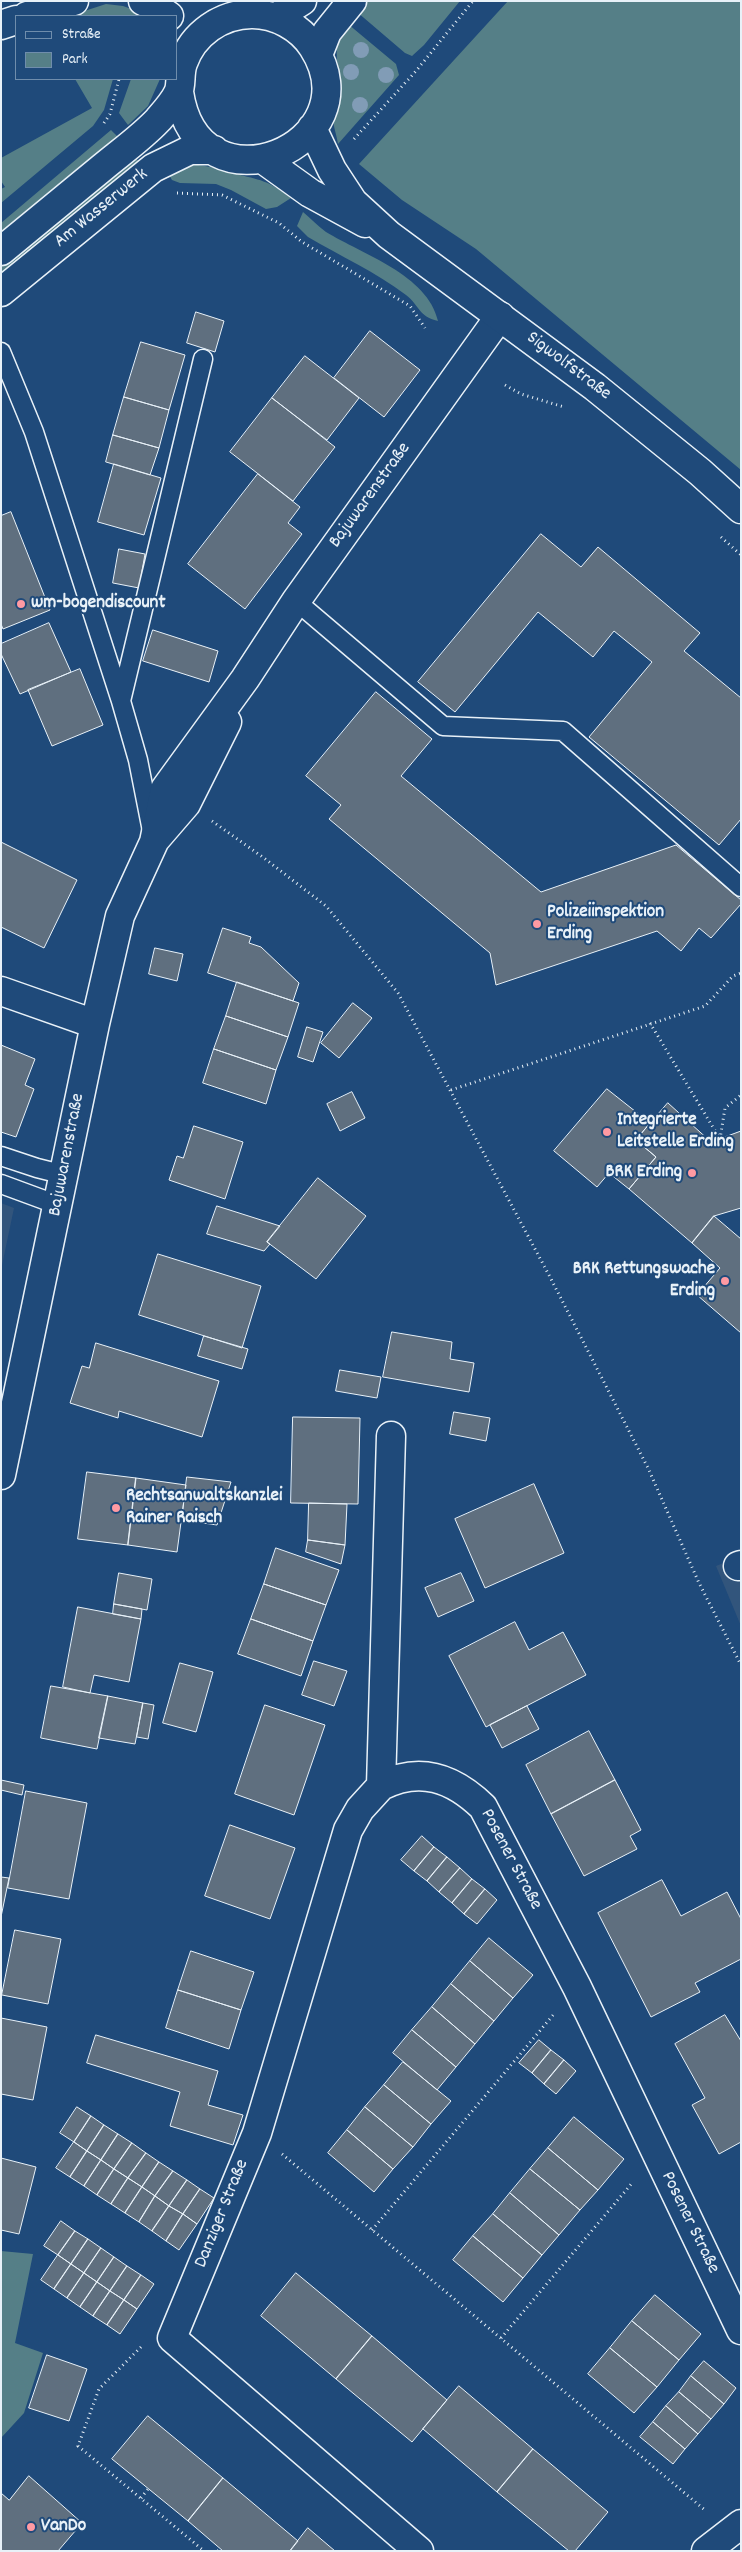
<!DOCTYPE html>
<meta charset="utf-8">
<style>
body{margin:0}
#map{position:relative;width:742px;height:2552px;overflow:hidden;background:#1f4a7a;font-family:Dekko,sans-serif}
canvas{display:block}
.frame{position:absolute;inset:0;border:2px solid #e8f1f8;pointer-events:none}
.legend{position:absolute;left:15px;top:15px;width:162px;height:65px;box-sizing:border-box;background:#1f4a7a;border:1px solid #6f8dac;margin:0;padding:6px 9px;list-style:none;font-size:15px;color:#e8f1f8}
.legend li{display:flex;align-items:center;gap:10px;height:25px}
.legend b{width:25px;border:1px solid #6f8dac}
</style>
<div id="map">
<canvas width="742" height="2552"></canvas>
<div class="frame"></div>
<ul class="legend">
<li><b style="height:6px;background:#1f4a7a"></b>Straße</li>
<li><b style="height:14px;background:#557f87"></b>Park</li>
</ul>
</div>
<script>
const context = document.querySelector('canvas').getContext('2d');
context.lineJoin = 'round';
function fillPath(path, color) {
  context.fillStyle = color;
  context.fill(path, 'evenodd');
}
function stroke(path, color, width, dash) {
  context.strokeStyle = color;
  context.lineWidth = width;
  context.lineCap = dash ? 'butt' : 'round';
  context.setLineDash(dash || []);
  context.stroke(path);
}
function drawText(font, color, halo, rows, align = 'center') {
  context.font = font + ' Dekko,sans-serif';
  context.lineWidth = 4;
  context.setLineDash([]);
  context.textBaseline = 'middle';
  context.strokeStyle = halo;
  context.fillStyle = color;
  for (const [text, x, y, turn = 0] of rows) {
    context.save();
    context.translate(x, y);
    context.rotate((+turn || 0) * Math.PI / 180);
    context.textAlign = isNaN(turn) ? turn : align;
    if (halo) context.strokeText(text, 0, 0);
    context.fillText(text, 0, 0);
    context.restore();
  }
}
fillPath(new Path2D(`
 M1 1203 14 1208 1 1270Z
 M741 1556V1626L716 1566Z`), '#32557c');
fillPath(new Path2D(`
 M367 1H460L424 45 412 56 405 53 357 12Z
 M508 1H741V470L476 249 402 200 359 164Z
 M106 4 123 6 140 12 136 16H69Z
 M348 24 396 64 399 75 338 144C337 136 333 126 333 117 334 110 339 102 340 95 341 70 328 45 348 24Z
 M75 79H113L104 110 93 126 1 203V189L5 187 1 181V158L92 108Z
 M131 79H160L148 106 128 125 119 113Z
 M111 130 118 137 1 233V223Z
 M134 156 141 164 1 278V265Z
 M186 164C207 165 214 168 233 173 262 181 266 179 291 198L277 207 266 209 231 190 216 184 180 183 172 180 168 173Z
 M303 212C310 218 318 226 326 232 362 254 428 275 438 321 418 316 420 306 406 295 376 272 340 256 308 237L297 226Z
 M1 2251 33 2254 15 2343 43 2353 24 2413 1 2438Z`), '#557f87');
const building = new Path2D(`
 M196 312 224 321 215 352 187 343Z
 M370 331 420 370 384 417 334 378Z
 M141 342 185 355 169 410 124 397Z
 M305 356 359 398 327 440 272 398Z
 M124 397 169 410 159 448 113 435Z
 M272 398 335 447 293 501 230 452Z
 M113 435 159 448 150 475 106 462Z
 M114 464 161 478 144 535 98 522Z
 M258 474 300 507 288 523 302 534 245 609 188 564Z
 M11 512 50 610 3 629 1 624V516Z
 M541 534 581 567 598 547 700 633 684 651 741 698V819L719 845 589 737 652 662 614 631 593 657 538 612 455 712 418 682Z
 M119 549 145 554 139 588 113 583Z
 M49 623 71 672 20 694 1 654V644Z
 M153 630 218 651 209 682 143 661Z
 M80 669 103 725 52 746 28 690Z
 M376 692 432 739 401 776 541 892 676 845 741 900V904L711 938 699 928 681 951 657 931 496 985 490 953 329 819 341 805 306 776Z
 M1 842 77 880 44 948 1 927Z
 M223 928 251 937 249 943 261 947 299 983 293 1001 208 973Z
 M155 948 183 954 177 981 149 974Z
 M237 982 299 1003 288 1037 226 1016Z
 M353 1003 372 1018 339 1058 321 1043Z
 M226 1016 288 1037 276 1070 214 1049Z
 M307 1027 323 1032 313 1062 298 1057Z
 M1 1045 35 1059 25 1085 34 1089 16 1137 1 1132Z
 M214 1049 276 1070 266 1104 203 1083Z
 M607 1089 650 1123 636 1140 656 1157 629 1189 609 1173 597 1187 554 1151Z
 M352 1092 365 1118 340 1131 327 1104Z
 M668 1103 711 1142 741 1131V1208L714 1216 692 1243 629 1189 656 1157 636 1140Z
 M194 1126 243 1142 225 1199 169 1180 177 1156 183 1158Z
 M318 1178 366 1216 316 1279 267 1242Z
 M217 1206 280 1226 267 1242 270 1244 264 1251 207 1234Z
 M714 1216 741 1239V1333L697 1295 720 1268 692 1243Z
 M158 1254 261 1286 242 1348 139 1315Z
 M392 1332 452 1342 450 1359 474 1363 469 1392 383 1377Z
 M204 1336 248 1349 242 1369 198 1356Z
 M96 1343 219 1381 202 1437 119 1411 118 1418 70 1403 82 1366 89 1368Z
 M340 1370 381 1377 377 1398 336 1391Z
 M454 1412 490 1418 486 1441 450 1434Z
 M293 1417 360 1418 358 1504 291 1503Z
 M87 1472 136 1478 128 1545 78 1539Z
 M187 1477 231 1482 217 1525 182 1520Z
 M136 1478 186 1485 177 1552 128 1545Z
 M534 1484 564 1553 485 1588 455 1519Z
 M309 1503 347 1504 345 1545 308 1540Z
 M308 1540 345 1545 341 1564 306 1552Z
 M276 1548 339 1570 326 1605 264 1584Z
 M119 1573 152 1579 147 1610 114 1604Z
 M461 1573 474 1601 438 1617 425 1588Z
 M264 1584 326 1605 313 1641 251 1619Z
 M114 1604 142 1609 141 1619 113 1614Z
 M78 1607 141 1619 129 1682 94 1675 90 1693 63 1687Z
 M251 1619 313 1641 301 1676 238 1654Z
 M515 1622 529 1650 563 1632 586 1675 486 1727 449 1656Z
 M314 1661 347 1671 334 1706 302 1695Z
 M180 1663 213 1672 196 1732 163 1723Z
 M51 1686 108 1696 97 1749 41 1738Z
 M108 1696 143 1703 135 1744 99 1738Z
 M143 1703 154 1705 148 1739 137 1737Z
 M265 1705 325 1725 294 1815 235 1794Z
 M527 1706 539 1729 502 1748 490 1725Z
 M589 1731 615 1780 551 1814 526 1765Z
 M1 1780 24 1785 22 1795 1 1790Z
 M615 1780 641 1830 630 1836 637 1849 584 1876 551 1814Z
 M26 1791 87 1803 69 1899 8 1888Z
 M230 1825 295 1848 270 1919 205 1896Z
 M422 1836 434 1847 414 1871 401 1860Z
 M434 1847 447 1857 427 1881 414 1871Z
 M447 1857 460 1868 439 1892 427 1881Z
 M460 1868 472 1879 452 1903 439 1892Z
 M1 1877 9 1878 1 1917Z
 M472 1879 485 1889 464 1914 452 1903Z
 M662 1880 681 1916 727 1892 741 1919V1959L695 1983 700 1992 651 2017 598 1913Z
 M485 1889 497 1900 477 1924 464 1914Z
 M15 1930 61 1939 48 2004 2 1995Z
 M489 1938 533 1975 513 1998 470 1961Z
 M191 1951 254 1972 241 2010 178 1990Z
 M470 1961 513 1998 494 2021 451 1984Z
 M451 1984 494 2021 475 2044 432 2007Z
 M178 1990 241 2010 229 2049 166 2028Z
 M432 2007 475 2044 456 2067 412 2030Z
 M725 2015 741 2041V2142L719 2154 692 2105 705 2098 675 2044Z
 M1 2018 47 2027 33 2100 1 2094Z
 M412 2030 456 2067 437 2090 393 2053Z
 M96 2035 218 2071 208 2105 243 2115 233 2145 170 2126 180 2092 87 2063Z
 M539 2040 551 2050 532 2073 519 2063Z
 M551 2050 564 2060 544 2084 532 2073Z
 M564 2060 576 2071 556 2094 544 2084Z
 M403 2062 451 2101 431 2124 384 2085Z
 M384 2085 431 2124 413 2147 365 2107Z
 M77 2107 91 2116 74 2142 60 2133Z
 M365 2107 413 2147 393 2169 347 2130Z
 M91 2116 104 2125 87 2151 74 2142Z
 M574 2117 624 2159 598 2190 548 2148Z
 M104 2125 118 2134 101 2160 87 2151Z
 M347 2130 393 2169 374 2192 328 2153Z
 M118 2134 132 2143 114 2169 101 2160Z
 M74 2142 87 2151 70 2177 56 2168Z
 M132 2143 146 2153 128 2178 114 2169Z
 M548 2148 598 2190 580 2210 530 2169Z
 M87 2151 101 2160 84 2186 70 2177Z
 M146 2153 159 2162 142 2187 128 2178Z
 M1 2158 36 2167 19 2234 1 2230Z
 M101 2160 114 2169 97 2195 84 2186Z
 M159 2162 173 2171 155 2196 142 2187Z
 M114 2169 128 2178 111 2204 97 2195Z
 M530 2169 580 2210 559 2235 510 2193Z
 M173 2171 187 2180 169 2206 155 2196Z
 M128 2178 142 2187 125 2213 111 2204Z
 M187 2180 200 2189 183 2214 169 2206Z
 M142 2187 155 2196 139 2222 125 2213Z
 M200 2189 214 2198 197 2224 183 2214Z
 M510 2193 559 2235 542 2255 493 2214Z
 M155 2196 169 2206 152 2231 139 2222Z
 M169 2206 183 2214 166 2241 152 2231Z
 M183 2214 197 2224 179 2250 166 2241Z
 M493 2214 542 2255 523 2278 473 2236Z
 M61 2221 75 2231 58 2255 44 2246Z
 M75 2231 88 2239 71 2264 58 2255Z
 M473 2236 523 2278 503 2302 453 2260Z
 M88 2239 101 2248 84 2273 71 2264Z
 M101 2248 114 2257 97 2282 84 2273Z
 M58 2255 71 2264 54 2289 41 2280Z
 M114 2257 127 2266 110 2291 97 2282Z
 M71 2264 84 2273 67 2298 54 2289Z
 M127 2266 141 2275 124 2300 110 2291Z
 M84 2273 97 2282 80 2307 67 2298Z
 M296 2273 372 2336 336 2379 261 2316Z
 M141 2275 154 2284 137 2309 124 2300Z
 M97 2282 110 2291 93 2316 80 2307Z
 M110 2291 124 2300 107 2325 93 2316Z
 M655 2295 701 2334 679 2360 632 2321Z
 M124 2300 137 2309 120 2334 107 2325Z
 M632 2321 679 2360 657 2387 610 2348Z
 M372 2336 447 2400 412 2442 336 2379Z
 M610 2348 657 2387 634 2413 588 2374Z
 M47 2355 87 2369 69 2421 29 2408Z
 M704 2361 736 2388 724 2404 691 2376Z
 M691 2376 724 2404 711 2419 679 2392Z
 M459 2386 533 2449 497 2492 423 2429Z
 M679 2392 711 2419 698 2434 666 2406Z
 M666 2406 698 2434 685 2449 653 2422Z
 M148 2416 223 2478 188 2521 112 2459Z
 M653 2422 685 2449 673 2464 640 2437Z
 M533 2449 608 2512 575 2551H569L497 2492Z
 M29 2476 82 2523 58 2551H1V2493L9 2500Z
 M223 2478 298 2541 290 2551H223L188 2521Z
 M308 2528 335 2551H290Z`);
fillPath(building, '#5f6f7f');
stroke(building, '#e8f1f8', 1);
const lane = new Path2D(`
 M1 352 34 432 121 701 138 760 152 831
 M296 601 443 726 563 731 741 887
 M121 701 203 359
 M1 1156 37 1168 65 1175
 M1 1184 58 1205`);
const street = new Path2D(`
 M143 1 159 9 169 16
 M27 16 74 1
 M1 25 16 20
 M155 840 186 804 227 722
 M1 991 95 1024
 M391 1436 381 1786C420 1766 453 1778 483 1807L577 1987 741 2330
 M1 1475 95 1024 120 916 154 842 165 789 245 679 296 601 500 316
 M738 1566 741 1565
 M381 1786 360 1809 348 1830 257 2133 172 2338 419 2551
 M706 2551 741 2524`);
const secondary = new Path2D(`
 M275 18 302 1
 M318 55 327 32 352 1
 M312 128 332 170 353 202 389 235 595 387 700 472 741 509
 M264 160 310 193 365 223
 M1 251C35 223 69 195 103 167 121 152 142 137 158 120 164 113 174 102 178 93 182 85 179 73 183 63 193 34 221 14 252 14 276 14 300 27 313 47 376 145 198 220 179 92
 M1 292 153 168 190 150H214`);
stroke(lane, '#e8f1f8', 21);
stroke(street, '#e8f1f8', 31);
stroke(secondary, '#e8f1f8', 31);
stroke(new Path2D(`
 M104 123 110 114 119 79
 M354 139 416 71 473 1
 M177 193 222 195 279 223 302 242 410 306 425 328
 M505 385 521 394 564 407
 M721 537 741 555
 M212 821 264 858 326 906 398 993 550 1277 648 1468 699 1583 741 1665
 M650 1023 720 1139 725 1108 741 1095
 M451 1090 705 1006 733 976 741 973
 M282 2154 706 2511
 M372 2230 554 2014
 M501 2338 633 2182
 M141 2347 99 2389 78 2446 204 2551
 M141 2498 148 2489
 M218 2551 220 2548`), '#e8f1f8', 3, [1, 4]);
stroke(lane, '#1f4a7a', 18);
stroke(street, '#1f4a7a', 28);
stroke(secondary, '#1f4a7a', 28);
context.fillStyle = '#819cb6';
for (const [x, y] of [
 [361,50],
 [351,72],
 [386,75],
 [360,105]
]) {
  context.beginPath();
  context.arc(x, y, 8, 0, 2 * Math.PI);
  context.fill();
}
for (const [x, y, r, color] of [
 [21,604,5,"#ff9aa2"],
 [537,924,5,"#ff9aa2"],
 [607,1132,5,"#ff9aa2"],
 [692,1173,5,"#ff9aa2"],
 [725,1281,5,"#ff9aa2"],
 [116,1508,5,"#ff9aa2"],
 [31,2527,5,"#ff9aa2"]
]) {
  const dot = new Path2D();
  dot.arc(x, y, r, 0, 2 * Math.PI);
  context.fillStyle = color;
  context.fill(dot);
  stroke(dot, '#1f4a7a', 2);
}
drawText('19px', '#e8f1f8', '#1f4a7a', [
 ["Am Wasserwerk",102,209,-39],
 ["Sigwolfstraße",568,367,37],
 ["Bajuwarenstraße",371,496,-54],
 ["Bajuwarenstraße",68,1155,-79],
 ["Posener Straße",510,1860,62],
 ["Danziger Straße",223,2214,-68],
 ["Posener Straße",689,2223,64]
]);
drawText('bold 19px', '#e8f1f8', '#1f4a7a', [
 ["wm-bogendiscount",31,604],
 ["Polizeiinspektion",547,913],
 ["Erding",547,935],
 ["Integrierte",617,1121],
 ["Leitstelle Erding",617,1143],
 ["BRK Erding",682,1173,"right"],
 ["BRK Rettungswache",715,1270,"right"],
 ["Erding",715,1292,"right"],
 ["Rechtsanwaltskanzlei",126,1497],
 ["Rainer Raisch",126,1519],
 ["VanDo",41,2527]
], 'left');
</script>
